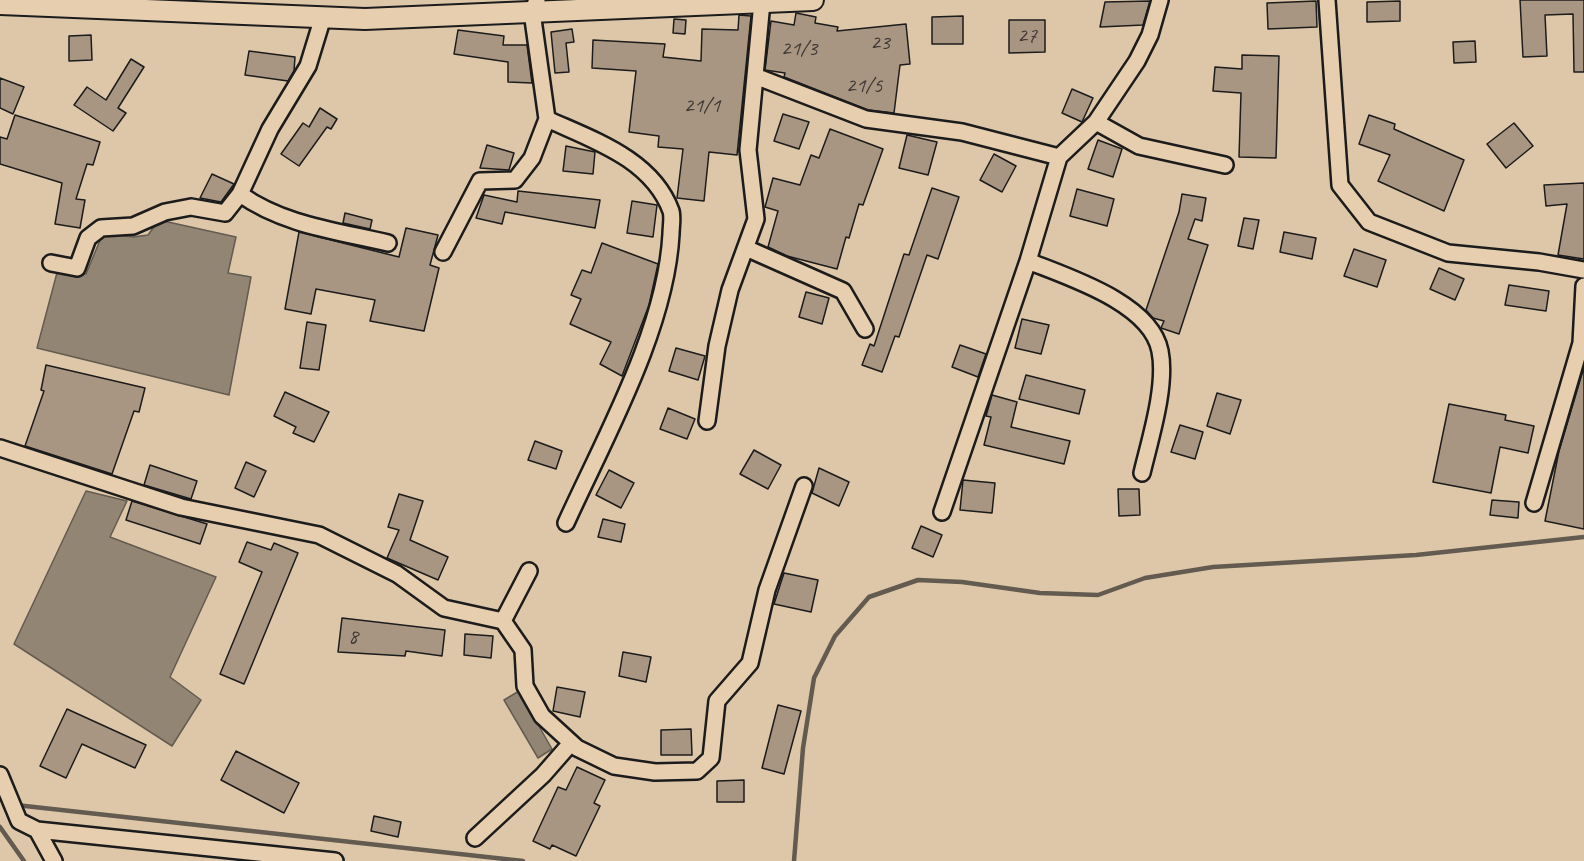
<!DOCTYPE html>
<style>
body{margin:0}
canvas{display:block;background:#dec7a9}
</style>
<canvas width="1584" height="861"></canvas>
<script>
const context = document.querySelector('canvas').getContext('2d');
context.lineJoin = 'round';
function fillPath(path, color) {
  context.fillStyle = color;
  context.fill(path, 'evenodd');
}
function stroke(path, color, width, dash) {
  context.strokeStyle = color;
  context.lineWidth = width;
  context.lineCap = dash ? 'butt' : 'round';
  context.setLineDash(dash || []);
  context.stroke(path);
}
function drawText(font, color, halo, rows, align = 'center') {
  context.font = font + ' Caveat,sans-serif';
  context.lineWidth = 4.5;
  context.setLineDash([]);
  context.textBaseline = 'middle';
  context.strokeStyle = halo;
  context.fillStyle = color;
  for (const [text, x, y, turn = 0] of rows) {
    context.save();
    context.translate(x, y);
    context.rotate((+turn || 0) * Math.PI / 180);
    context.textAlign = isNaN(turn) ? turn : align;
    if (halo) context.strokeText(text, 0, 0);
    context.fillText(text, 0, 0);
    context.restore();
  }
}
const water = new Path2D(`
 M159 220 236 237 228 273 251 277 229 395 37 348 58 269 86 274 103 233 133 237 148 235Z
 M86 491 127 501 110 537 216 577 170 677 201 700 172 746 14 644Z
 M519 691 552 749 538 758 504 700Z`);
fillPath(water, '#938573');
stroke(water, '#635b50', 1.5);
stroke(new Path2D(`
 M16 805 523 861
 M0 827 24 861
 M794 861 803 748 814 678 835 636 869 597 918 580 962 582 1040 593 1098 595 1145 578 1213 567 1416 555 1584 537`), '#635b50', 4.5);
const building = new Path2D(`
 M1520 0H1584V72H1574L1573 14 1545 15 1547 56 1523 57Z
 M1150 1 1143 25 1100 27 1105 2Z
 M1316 1 1317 27 1268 29 1267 3Z
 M1400 1V21L1367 22V2Z
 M796 13 816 17 815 23 838 27 837 31 906 24 910 64 900 65 894 113 868 110 784 77 785 73 765 70 771 21 794 25Z
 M739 15 751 16 737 155 709 152 704 201 677 198 683 149 658 147 659 136 629 132 636 71 592 68 593 40 665 44 663 57 701 61 702 29 738 30Z
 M963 16V44H932V17Z
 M674 19 686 20 685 34 673 33Z
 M1009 20H1045V52L1009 53Z
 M572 29 574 42 566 43 569 72 555 73 551 32Z
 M458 30 504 36 503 45H527L532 83 508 82V62L454 54Z
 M91 35 92 60 69 61V36Z
 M1475 41 1476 62 1454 63 1453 42Z
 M249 51 295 57 294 71 288 81 245 75Z
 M1242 55 1279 56 1276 158 1239 157 1241 93 1213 91 1215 67 1242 69Z
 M131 59 144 67 118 108 126 113 113 131 74 105 87 87 106 100Z
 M0 78 24 87 13 114 0 108Z
 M1072 89 1093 98 1082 122 1062 113Z
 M320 108 337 119 331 129 327 127 299 166 281 154 303 123 309 127Z
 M783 114 809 122 799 149 774 141Z
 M15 115 100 142 93 165 87 164 76 199 85 200 80 228 55 224 62 183 0 164V137L7 139Z
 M1369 115 1395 124 1394 129 1464 160 1444 211 1378 181 1390 155 1359 144Z
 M1514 123 1533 146 1506 168 1487 144Z
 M830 129 883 149 863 205 859 204 849 238 846 237 837 269 787 256 768 247 778 211 765 207 773 178 800 185 811 155 819 158Z
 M907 135 937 142 928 175 899 168Z
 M1098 140 1122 149 1113 177 1088 169Z
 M487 145 514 153 509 170 480 168Z
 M566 146 595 152 593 174 563 171Z
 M994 154 1016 166 1002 192 980 180Z
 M212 174 234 184 221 202 200 198Z
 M1584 183V259L1558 255 1567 204 1546 206 1544 185Z
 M932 188 959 197 938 259 927 255 899 337 895 336 882 372 862 365 870 344 874 346 904 254 909 255Z
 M1077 189 1114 199 1107 226 1070 216Z
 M518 191 600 200 595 228 505 212 502 224 476 218 484 195 517 202Z
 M1182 194 1206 198 1202 221 1195 219 1188 239 1208 245 1179 334 1161 328 1164 321 1153 318 1146 310 1179 212Z
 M632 201 657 205 653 237 627 233Z
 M345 213 372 220 370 229 343 223Z
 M1244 218 1259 220 1253 249 1238 246Z
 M406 228 438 235 430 265 439 268 424 331 370 321 375 300 316 289 311 314 285 309 299 232 399 257Z
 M1284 232 1316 238 1312 259 1280 252Z
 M602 243 658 264 649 305 622 376 600 364 611 342 570 324 581 299 571 295 582 270 591 273Z
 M1354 249 1386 260 1377 287 1344 276Z
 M1439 268 1464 279 1455 300 1430 289Z
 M1509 285 1549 291 1546 311 1505 305Z
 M806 292 829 298 822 324 799 317Z
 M1022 319 1049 325 1041 354 1015 348Z
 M307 322 326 325 319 370 300 368Z
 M960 345 986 354 978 377 952 367Z
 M676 348 705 356 698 380 669 371Z
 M46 365 145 388 139 412 134 411 112 474 25 446 44 391 41 390Z
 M1584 367V529L1545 521 1559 451Z
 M1026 375 1085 390 1079 414 1019 399Z
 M285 392 329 412 314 442 293 433 296 427 274 416Z
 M1217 393 1241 400 1230 434 1207 426Z
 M992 395 1017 402 1011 427 1070 441 1064 464 984 445 991 417 986 416Z
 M1449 404 1506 415 1505 420 1534 426 1528 453 1500 447 1491 493 1433 482Z
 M668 408 695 419 687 439 660 429Z
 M1180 425 1203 432 1195 459 1171 452Z
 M535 441 562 451 556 469 528 460Z
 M754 450 781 465 768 489 740 474Z
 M246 462 266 471 254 497 235 488Z
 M150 465 197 481 191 499 144 485Z
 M819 468 849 482 839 506 812 493Z
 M609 470 634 483 621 508 596 495Z
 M963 480 995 483 992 513 960 510Z
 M1118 489H1139L1140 515 1119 516Z
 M399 494 423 501 410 540 448 557 438 580 387 558 399 530 388 527Z
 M1492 500 1519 502 1518 518 1490 515Z
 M132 501 207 524 200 544 126 520Z
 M603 519 625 524 621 542 598 537Z
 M921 526 942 535 933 557 912 548Z
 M247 542 271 550 274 543 298 553 244 684 220 674 262 572 239 562Z
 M784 573 818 580 811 612 774 604Z
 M342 618 445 630 442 656 406 651 405 656 338 652Z
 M465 634 493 636 491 658 464 655Z
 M623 652 651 657 646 682 619 676Z
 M557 687 585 692 580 717 553 711Z
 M778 705 801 711 784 774 762 768Z
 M67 709 146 745 135 768 82 744 66 778 40 766Z
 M691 729 692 755H661V730Z
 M236 751 299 783 284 813 221 780Z
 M577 767 605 780 594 803 600 806 576 856 552 845 550 849 533 841 558 787 566 790Z
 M744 780V802H717V781Z
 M374 816 401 822 398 837 371 831Z`);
fillPath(building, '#a89682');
stroke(building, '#1c1c1c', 1.5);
const minor = new Path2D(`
 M537 0 532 12 547 119C593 140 652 159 671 211 673 217 671 227 671 234 666 329 605 437 566 523
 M1327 0 1340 185 1369 222 1448 253 1539 262 1584 270
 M755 76 866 119 962 132 1059 157
 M1096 122 1139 146 1225 165
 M240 194C283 225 337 231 388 243
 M746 248 843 291 865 329
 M443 252 480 181 515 180 532 158 547 119
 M1028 261C1068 277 1151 303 1160 351 1167 386 1150 439 1142 473
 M51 263 77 268 88 238 101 228 133 226 165 212 191 207 225 213 240 194 270 129 308 66 323 17
 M707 421 717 346 730 290 756 219 748 150 762 2
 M0 448 181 507 319 535 397 574 444 608 503 621 523 650 525 686 542 716 577 748 614 766 655 772 697 771 711 758 717 701 750 663 767 590 804 486
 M1534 503 1581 343 1584 286
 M942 512 1028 261 1059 157 1096 122 1137 61 1150 35 1160 0
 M503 621 529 571
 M0 775 19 821 37 830 335 861
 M37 830 54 861
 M475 838 543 775 571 743`);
const major = new Path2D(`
 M0 4 365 19 813 0`);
stroke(minor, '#1c1c1c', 20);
stroke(major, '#1c1c1c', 24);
stroke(minor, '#e6ceaf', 15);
stroke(major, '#e6ceaf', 20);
drawText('22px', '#3f3a36', null, [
 ["27",1027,36],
 ["23",880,43],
 ["21/3",799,49],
 ["21/5",864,86],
 ["21/1",702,106],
 ["8",353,637]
]);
</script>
